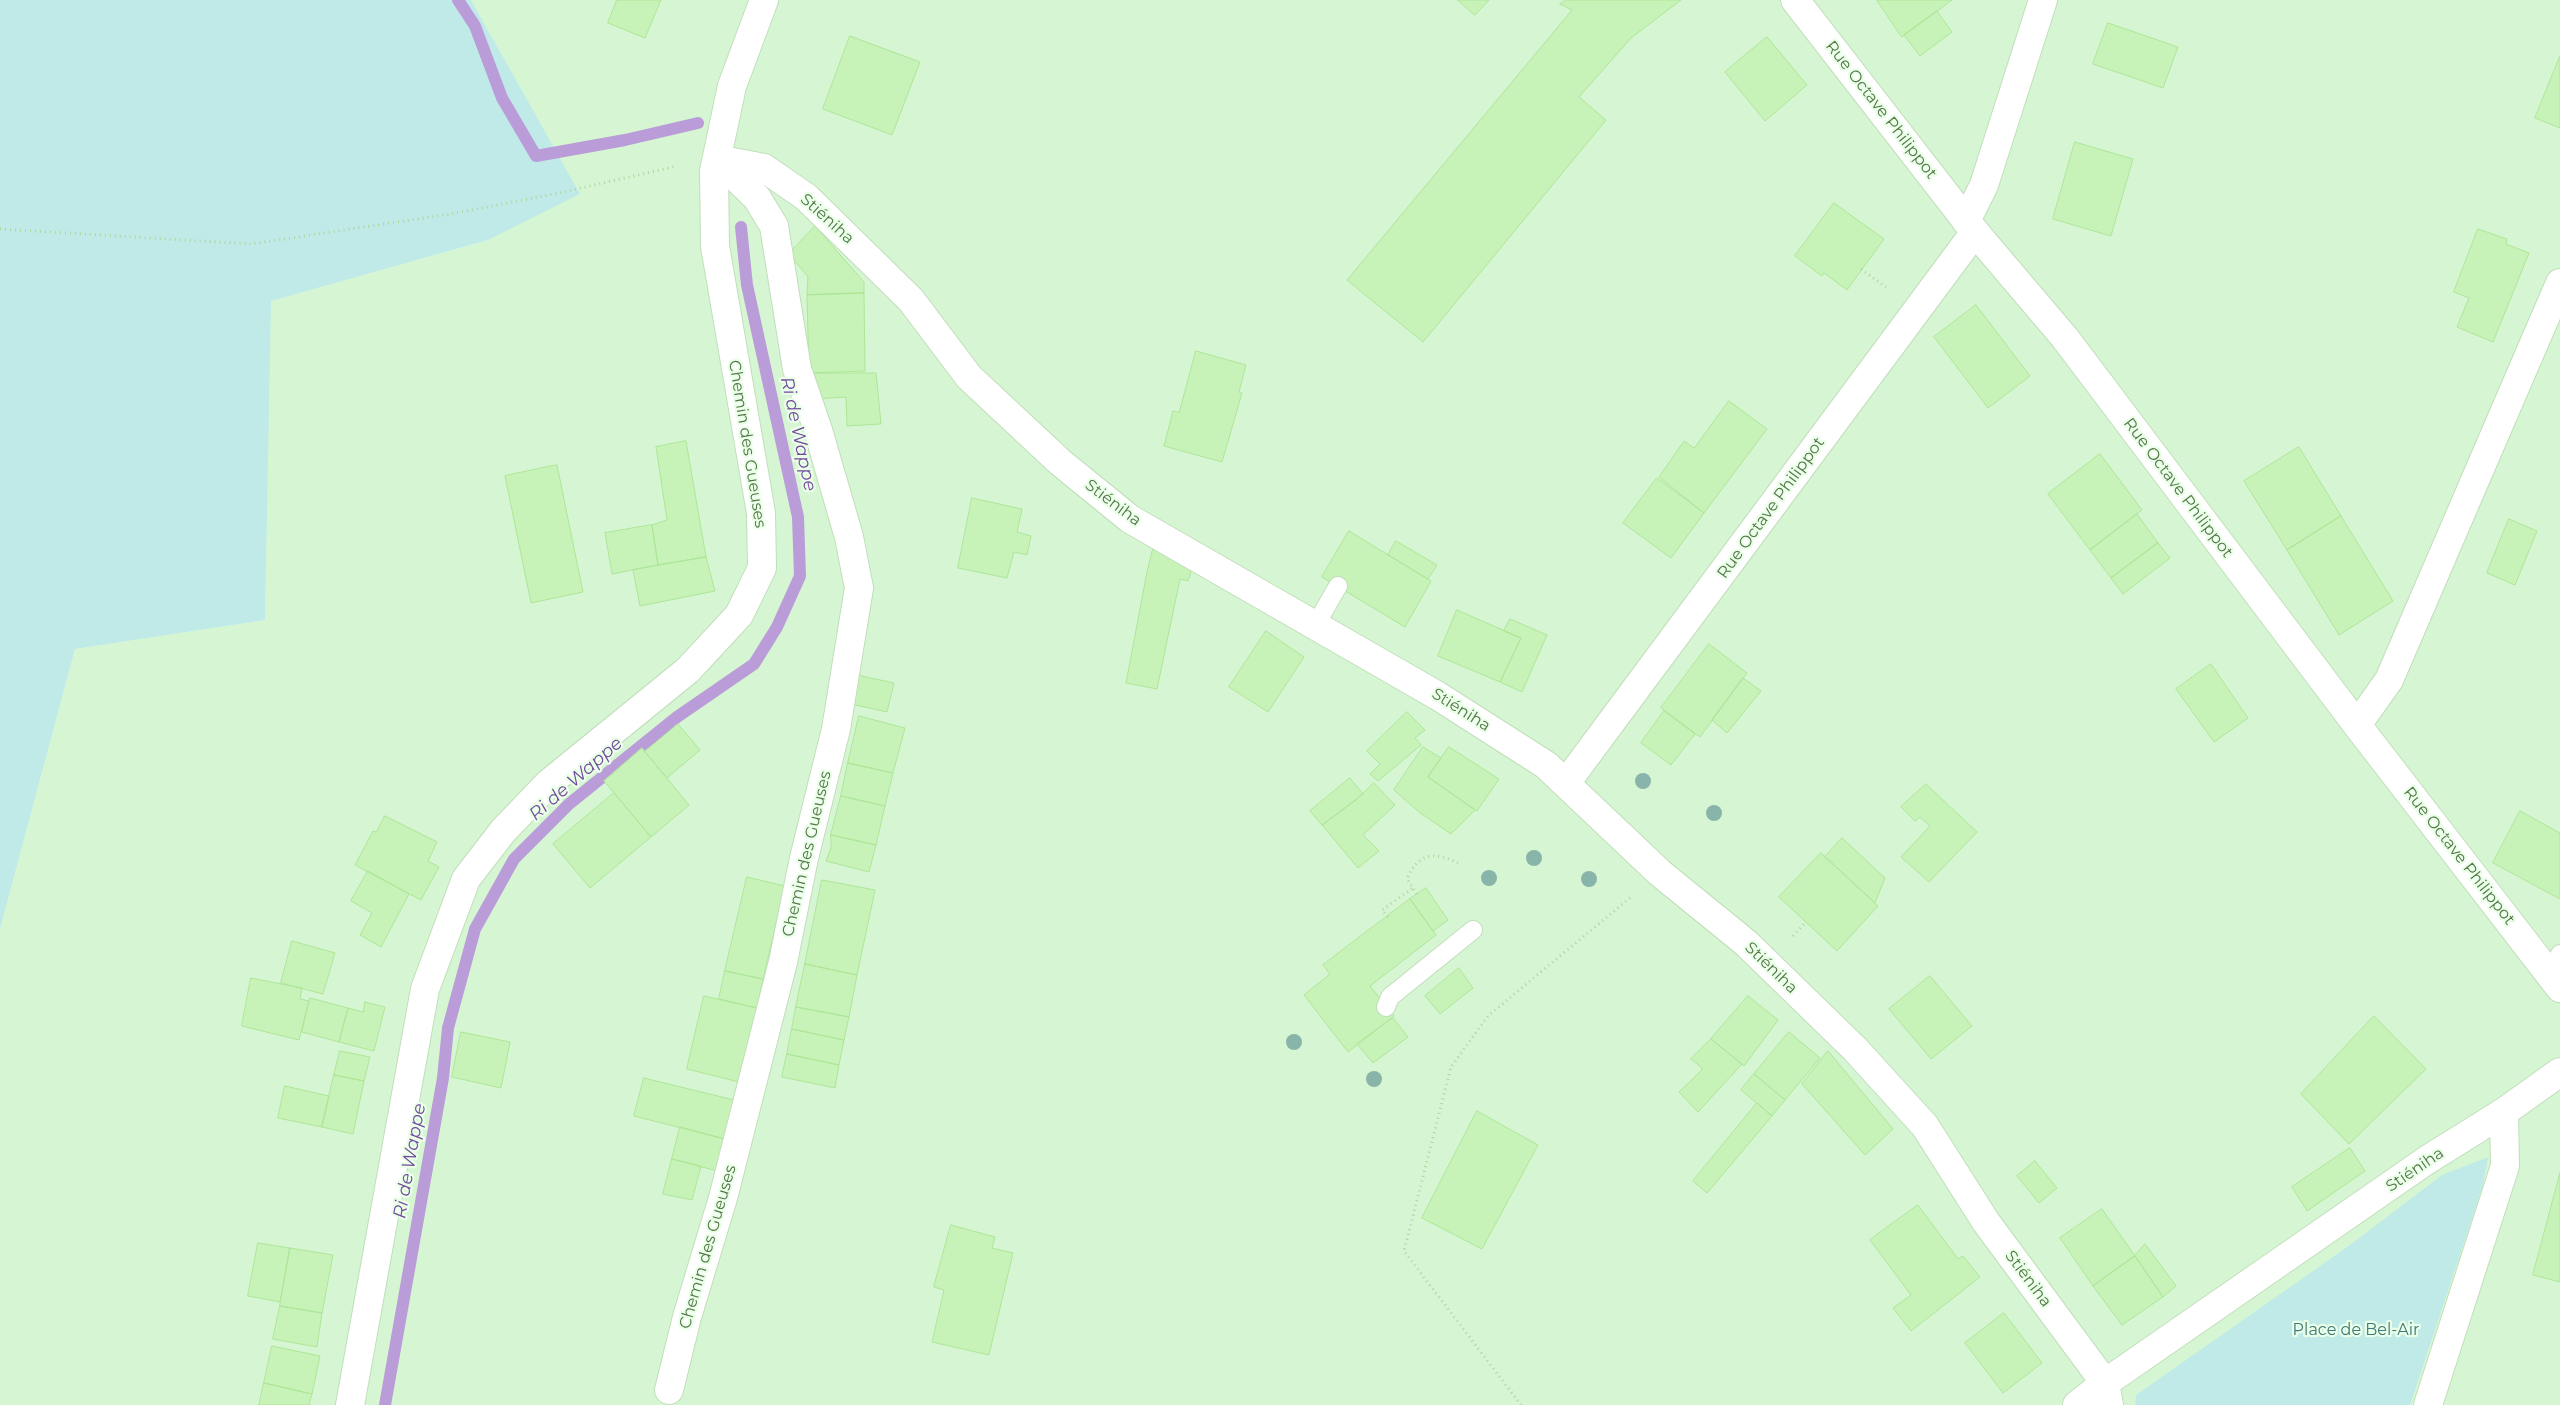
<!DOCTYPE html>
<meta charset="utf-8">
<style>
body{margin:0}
canvas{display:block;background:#e3fde1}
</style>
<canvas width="2560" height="1405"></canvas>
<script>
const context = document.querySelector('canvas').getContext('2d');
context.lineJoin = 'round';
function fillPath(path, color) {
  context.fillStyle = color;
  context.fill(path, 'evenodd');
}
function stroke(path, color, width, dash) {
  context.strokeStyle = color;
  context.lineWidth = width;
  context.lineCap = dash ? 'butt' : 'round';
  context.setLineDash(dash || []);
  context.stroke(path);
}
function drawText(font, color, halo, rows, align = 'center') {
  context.font = font + ' Montserrat,sans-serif';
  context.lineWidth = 4.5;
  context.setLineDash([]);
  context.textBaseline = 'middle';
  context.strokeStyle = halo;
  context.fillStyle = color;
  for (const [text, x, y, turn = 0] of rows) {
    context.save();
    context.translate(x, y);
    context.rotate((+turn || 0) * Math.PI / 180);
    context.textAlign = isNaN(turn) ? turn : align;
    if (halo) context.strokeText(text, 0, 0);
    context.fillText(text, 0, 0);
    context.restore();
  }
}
fillPath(new Path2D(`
 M471 0H2560V1405H0V929L75 649 265 620 270 301 488 240 579 194Z`), '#d6f6d3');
fillPath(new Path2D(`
 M0 0H471L580 194 488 240 271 301 265 620 75 649 0 929Z
 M2488 1157 2483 1185 2410 1405H2135L2136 1395 2350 1245 2442 1175Z`), '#c0eae7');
stroke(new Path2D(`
 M458 0 475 26 502 98 536 156 625 140 698 123
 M385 1405 443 1078 448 1028 475 929 514 859 569 804 677 717 754 664 777 627 800 576 798 517 747 285 741 227`), '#ba9cd8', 12);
const building = new Path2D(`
 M617 0H661L645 38 608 23Z
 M1458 0H1489L1475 15Z
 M1566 0H1681L1631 38 1579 97 1606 120 1423 342 1347 280 1572 10 1560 4Z
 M1877 0H1952L1902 37Z
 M1937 11 1952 32 1920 56 1904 35Z
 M2108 23 2178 47 2163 88 2093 64Z
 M850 36 920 62 892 135 823 109Z
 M1767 37 1807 85 1765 121 1725 72Z
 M2560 56V128L2535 118Z
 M2075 142 2133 159 2111 236 2053 219Z
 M1834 203 1884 239 1847 290 1824 273 1822 276 1795 256Z
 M815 226 864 282V293L807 295 808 277 789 254Z
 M2478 229 2507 239 2506 244 2529 253 2493 342 2457 327 2469 298 2454 292Z
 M864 293 865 371 809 373 807 295Z
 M1976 305 2030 376 1988 408 1934 337Z
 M1196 351 1246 365 1239 392 1242 393 1222 462 1164 446 1173 411 1179 412Z
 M809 373H876L881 424 847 426 846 397 815 399Z
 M1729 401 1767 429 1704 513 1659 477 1684 441 1694 448Z
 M686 441 706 557 658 565 652 525 667 520 656 447Z
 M2299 447 2341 516 2287 550 2244 481Z
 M2100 454 2142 510 2090 550 2048 494Z
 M557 465 583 592 531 603 505 476Z
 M1657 478 1704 513 1671 558 1623 523Z
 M972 498 1022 509 1017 532 1031 536 1027 555 1014 552 1007 578 958 568Z
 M2137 514 2158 543 2111 578 2090 550Z
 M2341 516 2393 601 2339 635 2287 550Z
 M2509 519 2537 531 2515 585 2487 573Z
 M652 525 658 565 612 574 605 533Z
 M1349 531 1431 581 1405 627 1322 577Z
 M1396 541 1437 565 1428 579 1388 555Z
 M2158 543 2170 558 2123 594 2111 578Z
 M1154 545 1192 568 1188 581 1180 579 1157 689 1126 683 1147 572Z
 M706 557 715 591 640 606 633 570Z
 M1457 610 1521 638 1500 682 1438 656Z
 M1510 619 1547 635 1522 692 1500 682 1521 638 1504 631Z
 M1266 631 1304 657 1268 712 1229 687Z
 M1709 644 1747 673 1700 737 1661 708Z
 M2211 664 2248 718 2214 742 2176 689Z
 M857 675 894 683 887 712 851 704Z
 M1743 678 1761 691 1727 733 1712 720Z
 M1664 711 1695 734 1671 765 1641 743Z
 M1407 712 1425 730 1415 738 1421 745 1378 781 1370 774 1380 764 1367 751Z
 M859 716 905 728 893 773 848 763Z
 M678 724 700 750 667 778 645 752Z
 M1423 747 1441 758 1428 777 1475 810 1451 834 1419 812 1394 790Z
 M1449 747 1499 779 1477 811 1428 777Z
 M642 748 689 805 651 837 604 781Z
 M848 763 893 773 885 806 841 796Z
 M1350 778 1363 794 1322 825 1310 811Z
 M1374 783 1395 805 1363 835 1379 851 1358 868 1322 825 1356 800Z
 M1926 784 1977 832 1929 882 1901 857 1930 826 1920 817 1915 821 1901 807Z
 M614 793 651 837 590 888 553 844Z
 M841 796 885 806 876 845 831 835Z
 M2520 811 2560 833V899L2493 863Z
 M385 816 437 842 428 861 439 867 421 900 355 865 373 831 376 832Z
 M831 835 876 845 869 872 826 861 831 848Z
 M1842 838 1885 878 1875 903 1825 857Z
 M1821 853 1878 906 1837 951 1779 897Z
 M368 871 409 894 381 947 360 935 372 913 351 901Z
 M747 877 785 886 763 979 725 971Z
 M822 880 875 890 857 975 805 964Z
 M1426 888 1448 920 1433 931 1410 899Z
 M1410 899 1436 935 1370 986 1394 1016 1348 1052 1304 995 1330 974 1323 965Z
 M292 941 335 953 323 994 281 983Z
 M805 964 857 975 849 1017 796 1007Z
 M1459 968 1473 988 1440 1014 1425 996Z
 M725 971 763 979 757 1008 719 999Z
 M1930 976 1972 1026 1931 1059 1889 1009Z
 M251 978 302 988 300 999 309 1001 299 1040 242 1026Z
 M704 996 757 1008 739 1082 687 1069Z
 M1748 996 1778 1020 1744 1066 1711 1039Z
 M310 998 348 1008 339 1042 302 1032Z
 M365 1002 385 1007 374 1051 339 1042 348 1008 363 1012Z
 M796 1007 849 1017 844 1040 792 1029Z
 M2374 1016 2426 1069 2349 1144 2301 1094Z
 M1393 1018 1408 1037 1373 1063 1357 1044Z
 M792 1029 844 1040 839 1065 787 1054Z
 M461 1032 510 1042 501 1088 452 1077Z
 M1789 1032 1820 1058 1785 1100 1754 1074Z
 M1711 1039 1742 1064 1698 1112 1679 1092 1701 1071 1702 1068 1691 1059Z
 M340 1051 370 1057 364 1081 334 1075Z
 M1828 1051 1893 1129 1865 1155 1802 1084Z
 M787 1054 839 1065 835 1088 782 1077Z
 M1754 1074 1785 1100 1772 1116 1741 1090Z
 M334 1075 364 1081 353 1134 322 1127Z
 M644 1078 734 1100 725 1139 634 1116Z
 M285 1086 329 1096 322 1127 278 1118Z
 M1757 1103 1772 1116 1707 1193 1693 1181Z
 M1477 1111 1538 1145 1482 1249 1422 1218Z
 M680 1127 725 1139 717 1171 672 1159Z
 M2350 1148 2365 1171 2307 1211 2292 1187Z
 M672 1159 701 1166 692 1200 663 1194Z
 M2035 1161 2057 1188 2039 1203 2017 1176Z
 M2560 1173V1282L2533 1275Z
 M1918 1205 1958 1259 1963 1256 1980 1277 1911 1331 1893 1308 1911 1295 1870 1240Z
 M2102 1209 2135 1256 2093 1286 2060 1238Z
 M951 1225 995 1237 992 1248 1013 1253 989 1355 932 1342 944 1290 934 1287Z
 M258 1243 290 1248 280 1302 248 1296Z
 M2145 1244 2176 1286 2163 1297 2135 1256Z
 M290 1248 333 1255 322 1313 280 1306Z
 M2135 1256 2163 1297 2122 1325 2093 1286Z
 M280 1306 322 1313 317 1347 273 1339Z
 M2004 1313 2042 1363 2003 1393 1965 1343Z
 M272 1346 320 1356 312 1394 264 1383Z
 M264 1383 312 1394 309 1405H259Z`);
fillPath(building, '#c8f3b8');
stroke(building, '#aee698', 1);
const service = new Path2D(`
 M1315 626 1338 586
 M2550 974 2560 954
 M1386 1007 1390 997 1473 930`);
const minor = new Path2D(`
 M717 159 764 168 806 197 911 300 969 377 1060 462 1130 519 1438 696 1546 765 1660 873 1746 943 1855 1049 1925 1126 1986 1222 2105 1383 2109 1405
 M1966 221 1984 185 2043 0
 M2357 725 2389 680 2560 283
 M1566 783 1975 232
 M669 1390 687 1317 723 1198 783 962 804 858 836 729 859 588 849 537 818 430 797 369 774 226 757 198 717 159
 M350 1405 425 989 466 879 503 831 549 783 688 670 739 615 762 568 761 513 715 246 714 171 732 86 764 0
 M2077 1405 2105 1383 2427 1160 2504 1112 2560 1072
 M2428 1405 2505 1166 2504 1112`);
const tertiary = new Path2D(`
 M1795 0 1975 232 2065 338 2357 725 2560 988`);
stroke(service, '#c1deba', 20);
stroke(minor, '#c1deba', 30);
stroke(tertiary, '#c1deba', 30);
stroke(new Path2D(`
 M0 229 251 244 451 214 564 192 677 166
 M1861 269 1887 288
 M1417 894 1407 879C1418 852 1436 852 1458 863
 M1388 917 1382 910 1413 888
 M1793 936 1806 922
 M1521 1405 1404 1251 1451 1067 1488 1016 1631 897`), '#acd79c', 3, [1, 4]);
stroke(service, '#fff', 18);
stroke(minor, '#fff', 28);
stroke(tertiary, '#fff', 28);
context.fillStyle = '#89b4a9';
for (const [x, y] of [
 [1643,781],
 [1714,813],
 [1534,858],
 [1489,878],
 [1589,879],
 [1294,1042],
 [1374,1079]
]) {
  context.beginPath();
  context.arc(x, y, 8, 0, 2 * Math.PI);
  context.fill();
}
drawText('16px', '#557448', '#e9ffe8', [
 ["Rue Octave Philippot",1881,110,52],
 ["Stiéniha",827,219,42],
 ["Chemin des Gueuses",747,444,81],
 ["Rue Octave Philippot",2178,488,53],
 ["Stiéniha",1113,503,37],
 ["Rue Octave Philippot",1771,508,-54],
 ["Stiéniha",1461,710,32],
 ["Chemin des Gueuses",807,854,-77],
 ["Rue Octave Philippot",2459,856,52],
 ["Stiéniha",1771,968,44],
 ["Stiéniha",2415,1170,-34],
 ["Chemin des Gueuses",708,1247,-74],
 ["Stiéniha",2028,1279,53]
]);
drawText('16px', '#40787b', '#e9ffe8', [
 ["Place de Bel-Air",2356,1330]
]);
drawText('italic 18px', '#74499e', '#e9ffe8', [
 ["Ri de Wappe",798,434,78],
 ["Ri de Wappe",576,779,-41],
 ["Ri de Wappe",410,1161,-80]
]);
</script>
